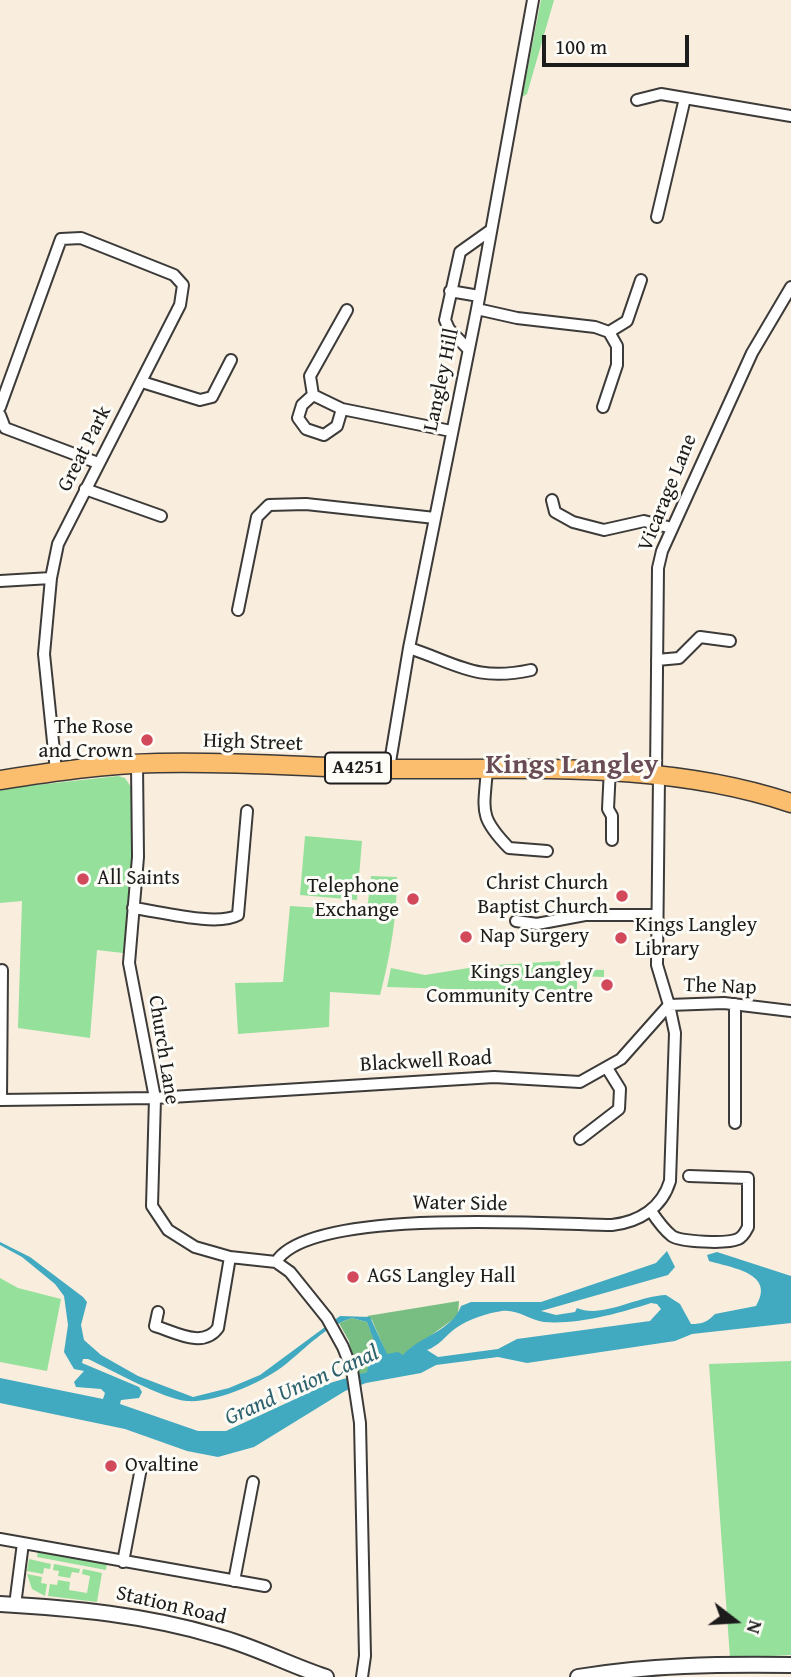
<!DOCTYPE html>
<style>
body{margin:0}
#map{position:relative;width:791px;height:1677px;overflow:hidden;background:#f9eddd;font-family:"Gentium Book Plus",serif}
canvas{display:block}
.north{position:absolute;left:700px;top:1586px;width:70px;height:70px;-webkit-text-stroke:5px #fdfcf7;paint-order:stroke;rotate:107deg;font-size:19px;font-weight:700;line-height:28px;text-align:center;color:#1c1c1c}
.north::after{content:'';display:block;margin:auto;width:24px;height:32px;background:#1c1c1c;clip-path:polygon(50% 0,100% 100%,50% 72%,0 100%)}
.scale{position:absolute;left:542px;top:35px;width:147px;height:32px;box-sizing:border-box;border:4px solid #1c1c1c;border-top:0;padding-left:9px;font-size:21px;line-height:24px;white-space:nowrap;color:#1c1c1c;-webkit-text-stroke:5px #fdfcf7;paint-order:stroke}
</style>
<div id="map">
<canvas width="791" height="1677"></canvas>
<div class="north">N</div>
<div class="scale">100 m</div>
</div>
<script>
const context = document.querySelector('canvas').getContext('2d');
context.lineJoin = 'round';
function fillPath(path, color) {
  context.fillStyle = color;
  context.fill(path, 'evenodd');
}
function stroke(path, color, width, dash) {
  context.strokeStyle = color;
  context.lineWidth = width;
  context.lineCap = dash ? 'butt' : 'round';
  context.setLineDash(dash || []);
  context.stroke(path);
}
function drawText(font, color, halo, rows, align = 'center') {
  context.font = font + ' "Gentium Book Plus",serif';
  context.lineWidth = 6;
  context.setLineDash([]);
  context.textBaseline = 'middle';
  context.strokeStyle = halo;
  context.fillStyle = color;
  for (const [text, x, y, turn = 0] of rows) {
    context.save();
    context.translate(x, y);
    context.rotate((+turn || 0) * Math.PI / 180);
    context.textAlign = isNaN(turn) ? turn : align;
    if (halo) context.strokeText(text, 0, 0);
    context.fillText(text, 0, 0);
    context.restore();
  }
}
fillPath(new Path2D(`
 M541 0H554L527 94 522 97Z
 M118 776 125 778 131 787 133 854 123 953 97 950 90 1038 18 1028 22 901 0 903V789Z
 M305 836 362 841 357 900 300 895Z
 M371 876 397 877C397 917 390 957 380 995L330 992 329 1027 238 1034 235 983 283 982 290 906 367 911Z
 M560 961 561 969 604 970V977L577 976V993L387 987 391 968 425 975 481 966Z
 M0 1278 18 1288 61 1299 47 1371 0 1362Z
 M791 1361V1655L730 1658 709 1364Z
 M38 1550 107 1563 106 1570 37 1557Z
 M29 1559 51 1564 50 1569 44 1568 43 1574 27 1571Z
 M54 1564 80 1569 79 1573 72 1572 70 1578 58 1576 59 1571 53 1570Z
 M83 1569 102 1573 97 1602 48 1596 50 1584 57 1585 58 1580 70 1582 69 1590 87 1593 90 1576 82 1574Z
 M27 1574 42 1577 41 1583 47 1584 45 1596 32 1589Z`), '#95e09b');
fillPath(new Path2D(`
 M459 1301 458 1316 403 1355H387L372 1320 367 1316Z
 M352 1318 367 1322 381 1357 367 1372 357 1376 349 1341 339 1323Z`), '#78be83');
fillPath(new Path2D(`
 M0 1242 30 1257 83 1297 87 1302 81 1325 84 1340 101 1355 138 1376 193 1397 229 1388 260 1375 340 1316 370 1317 387 1354 398 1352 403 1355C420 1336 452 1331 461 1306L471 1302H541L656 1263 667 1251 675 1267 668 1275 541 1311 556 1315 575 1312 577 1308C601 1319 637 1296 666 1295L680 1304 691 1324C703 1324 707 1322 715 1314L756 1306C776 1273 732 1268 709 1261L707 1255 717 1252 791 1276V1323L692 1334 675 1341 527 1363 498 1357 436 1365 421 1373 366 1383 345 1391 254 1447 218 1457 187 1451 125 1429 0 1403V1378L103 1399 105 1393 101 1389 76 1387 74 1382 84 1371 74 1369 64 1352 68 1325 64 1296 55 1284 22 1257 0 1245ZM651 1303 657 1304 661 1309 650 1321 517 1339 498 1349 438 1357 427 1350C439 1346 446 1335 456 1328 469 1319 487 1313 502 1311 517 1309 530 1320 544 1322 576 1325 621 1313 651 1303ZM352 1318 367 1322 380 1357 369 1362 367 1372 330 1383 226 1431H198L120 1404 121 1400 139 1398 142 1392 139 1387 82 1363 83 1359H88C110 1369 165 1400 187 1401 216 1403 264 1382 286 1364 307 1347 326 1326 352 1318Z`), '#41a9c0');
const minor = new Path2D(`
 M637 100 661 94 791 116
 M657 217 685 98
 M450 291 479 296
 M477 309 517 318 595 327 609 332 617 346V365L603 407
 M347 310 310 376 313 395 342 409 451 431
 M609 332 627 321 641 280
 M468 349 449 329 445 320 460 252 491 230
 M142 382 200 400 212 397 231 360
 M313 395 302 405 298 418 306 429 324 435 337 426 342 409
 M0 407 61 239 81 238 174 275 183 285 180 305 58 544 51 578 44 654 56 771
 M0 415 5 428 98 463
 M85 489 161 516
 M552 500 555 512 573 522 604 530 644 521 672 528
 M0 581 51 578
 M238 610 257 517 269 505 306 504 435 518
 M409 648C458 664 476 682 531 670
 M657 660 679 658 700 637 730 641
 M137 764 138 857 129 963 155 1098 152 1206 168 1230 195 1247 230 1257 276 1262 290 1272 327 1318 343 1347 352 1370 360 1423 365 1656 362 1677
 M389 768 409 648 477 309 533 0
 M610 768 608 809 612 816V840
 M487 769C484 811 478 816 509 848L547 851
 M656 775 658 568 662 551 752 353 791 287
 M659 776 657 965 669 1005 724 1003 791 1011
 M133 908C158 911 217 927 238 915L247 811
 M516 921 537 924 585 915H657
 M0 1100 155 1098 494 1077 580 1082 621 1059 669 1005
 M1 1100 2 970
 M735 1123V1004
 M580 1139 619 1109 620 1089 607 1068
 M651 1211C657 1220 663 1229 672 1236 681 1242 727 1244 738 1239 743 1237 746 1231 748 1227V1178L689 1176
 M276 1262C309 1207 548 1224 612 1225 639 1222 662 1208 670 1181L675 1033 669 1005
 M158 1312 155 1326C175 1332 203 1349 218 1328L230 1257
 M0 1539 265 1586
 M123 1562 141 1468
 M234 1581 253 1482
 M15 1605 23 1543`);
const tertiary = new Path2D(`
 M0 1604C72 1608 147 1615 216 1636 254 1646 289 1665 326 1677
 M578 1677C648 1665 719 1664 791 1665`);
const primary = new Path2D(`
 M0 780C52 772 105 764 158 763 239 761 321 768 402 769 532 770 666 761 791 803`);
stroke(minor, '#3d3b39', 14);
stroke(tertiary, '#3d3b39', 18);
stroke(primary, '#3d3b39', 21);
stroke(minor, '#fff', 10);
stroke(tertiary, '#fff', 14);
stroke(primary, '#fbbd6e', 18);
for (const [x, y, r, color] of [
 [147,740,7,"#d1495b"],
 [83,879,7,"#d1495b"],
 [622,896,7,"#d1495b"],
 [413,899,7,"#d1495b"],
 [466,937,7,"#d1495b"],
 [621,938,7,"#d1495b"],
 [607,985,7,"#d1495b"],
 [353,1277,7,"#d1495b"],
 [111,1466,7,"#d1495b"]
]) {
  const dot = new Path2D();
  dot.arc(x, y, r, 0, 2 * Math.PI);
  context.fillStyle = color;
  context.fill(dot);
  stroke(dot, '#fdfcf7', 2.5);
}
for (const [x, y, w] of [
 [358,768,66]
]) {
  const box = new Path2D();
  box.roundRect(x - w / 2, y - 15.5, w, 31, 5);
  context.fillStyle = '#fdfcf7';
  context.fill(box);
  stroke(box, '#1c1c1c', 2);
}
drawText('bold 19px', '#1c1c1c', null, [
 ["A4251",358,768]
]);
drawText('21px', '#1c1c1c', '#fdfcf7', [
 ["Langley Hill",442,380,-78],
 ["Great Park",85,449,-63],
 ["Vicarage Lane",668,493,-68],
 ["High Street",253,743,2],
 ["The Nap",720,987,2],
 ["Church Lane",163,1050,81],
 ["Blackwell Road",426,1062,-3],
 ["Water Side",460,1204,1],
 ["Station Road",171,1606,13]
]);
drawText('21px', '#1c1c1c', '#fdfcf7', [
 ["The Rose",133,728,"right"],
 ["and Crown",133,752,"right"],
 ["All Saints",97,879],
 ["Christ Church",608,884,"right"],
 ["Baptist Church",608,908,"right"],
 ["Telephone",399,887,"right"],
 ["Exchange",399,911,"right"],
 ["Kings Langley",635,926],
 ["Library",635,950],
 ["Nap Surgery",480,937],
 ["Kings Langley",593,973,"right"],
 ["Community Centre",593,997,"right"],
 ["AGS Langley Hall",367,1277],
 ["Ovaltine",125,1466]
], 'left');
drawText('italic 23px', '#2e626e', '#fdfcf7', [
 ["Grand Union Canal",302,1386,-24]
]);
drawText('bold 28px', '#694c55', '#fdfcf7', [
 ["Kings Langley",572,766]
]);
</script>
